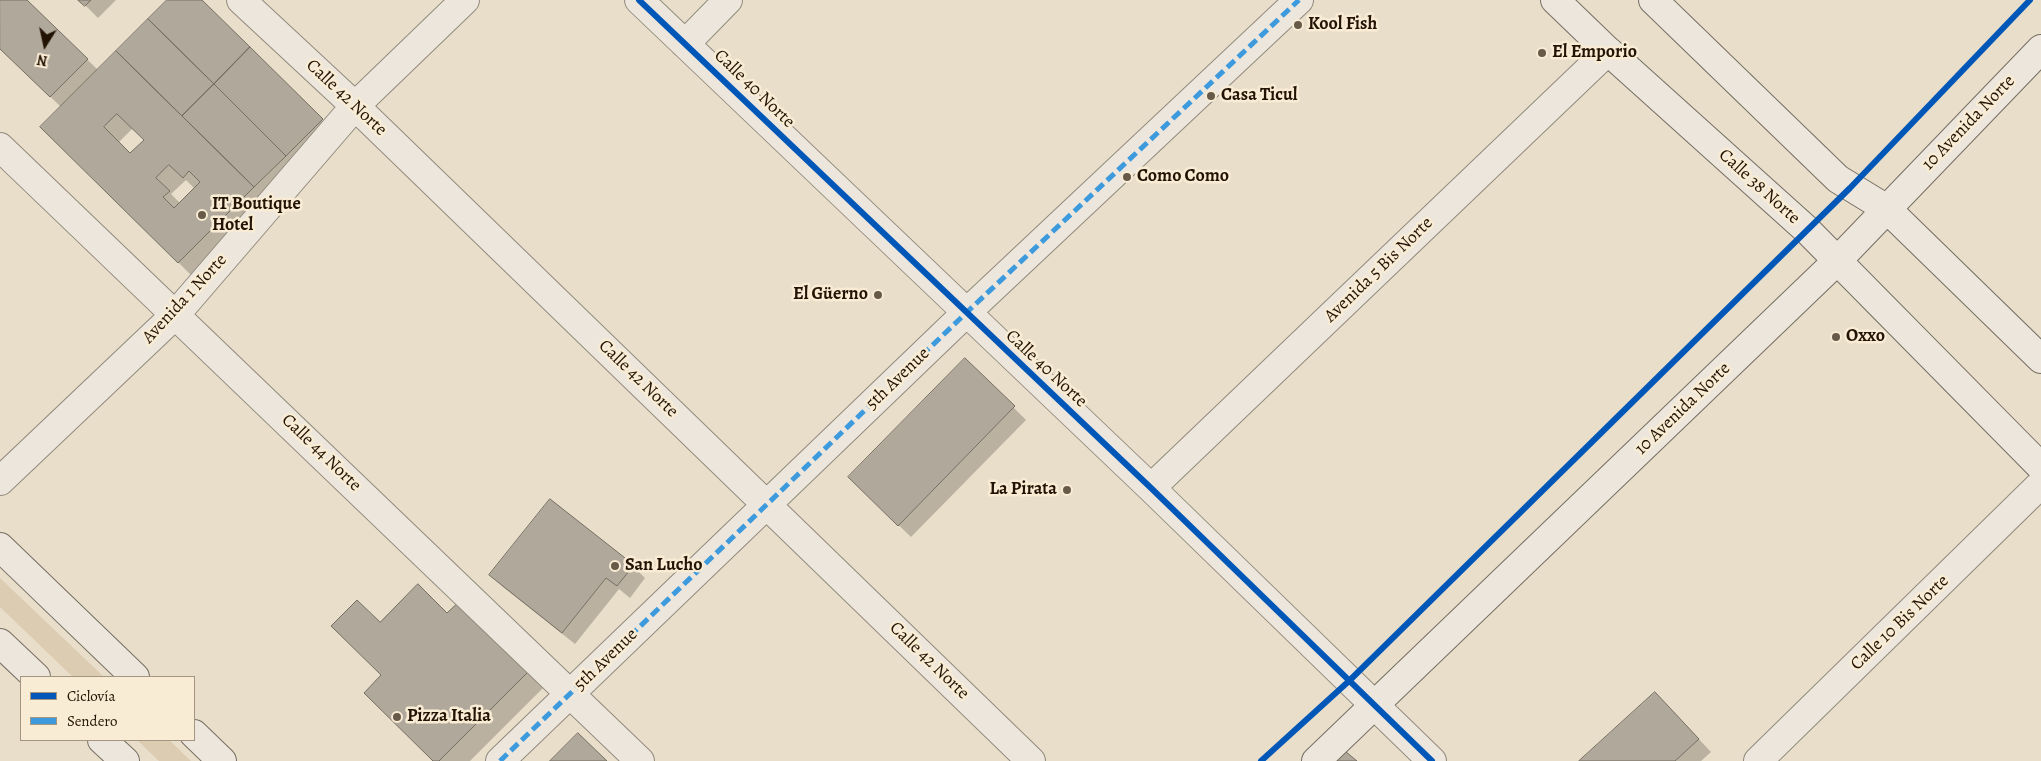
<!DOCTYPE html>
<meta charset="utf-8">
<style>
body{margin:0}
#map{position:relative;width:2041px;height:761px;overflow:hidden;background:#e9deca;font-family:Alegreya,serif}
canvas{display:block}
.legend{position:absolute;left:20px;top:676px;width:175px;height:65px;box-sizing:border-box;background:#f9ecd4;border:1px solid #a39581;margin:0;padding:6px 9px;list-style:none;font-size:15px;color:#221304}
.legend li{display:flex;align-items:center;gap:10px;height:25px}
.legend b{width:25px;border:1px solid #a39581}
.north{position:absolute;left:20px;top:20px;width:50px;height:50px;-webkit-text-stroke:4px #f9ecd4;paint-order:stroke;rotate:190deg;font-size:14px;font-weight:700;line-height:20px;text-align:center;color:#221304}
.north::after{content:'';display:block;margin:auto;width:18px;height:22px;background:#221304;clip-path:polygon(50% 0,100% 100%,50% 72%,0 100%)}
</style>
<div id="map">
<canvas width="2041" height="761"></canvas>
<ul class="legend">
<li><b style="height:6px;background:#0057b8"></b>Ciclovía</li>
<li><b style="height:6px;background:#3c9add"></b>Sendero</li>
</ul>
<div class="north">N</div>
</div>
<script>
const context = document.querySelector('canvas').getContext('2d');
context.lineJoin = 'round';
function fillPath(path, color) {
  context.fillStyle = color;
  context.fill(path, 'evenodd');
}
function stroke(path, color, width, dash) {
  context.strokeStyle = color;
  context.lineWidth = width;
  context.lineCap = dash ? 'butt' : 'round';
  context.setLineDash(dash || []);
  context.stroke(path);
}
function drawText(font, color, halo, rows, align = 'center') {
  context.font = font + ' Alegreya,serif';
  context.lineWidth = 5;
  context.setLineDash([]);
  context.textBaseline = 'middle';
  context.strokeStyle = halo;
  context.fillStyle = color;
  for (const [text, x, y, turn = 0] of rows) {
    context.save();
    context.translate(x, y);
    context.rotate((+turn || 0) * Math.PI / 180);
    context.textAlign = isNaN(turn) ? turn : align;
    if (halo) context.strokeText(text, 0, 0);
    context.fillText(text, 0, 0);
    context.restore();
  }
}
fillPath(new Path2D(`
 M0 578 104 677H73L0 607Z
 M137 740H169L191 761H159Z`), '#dcccb2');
fillPath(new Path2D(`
 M0 0H26L98 70 168 0H201L334 132 194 278 42 127 61 107 0 48ZM133 128 145 140 130 155 118 143ZM186 180 195 189 180 203 171 194Z
 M80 0H116L98 18Z
 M965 359 1026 420 911 537 862 490Z
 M633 566 645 578 630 598 619 589 575 644 503 587 491 575Z
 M463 600 544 687 470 761H434L383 675 380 624 447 615Z
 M1668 706 1711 752 1701 761H1581Z`), '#0003');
const building = new Path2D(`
 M0 0H27L88 59 50 97 0 49Z
 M78 0H91L85 6Z
 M167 0H202L250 47 214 84 148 19Z
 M148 19 214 84 182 116 116 51Z
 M250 47 323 119 286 156 214 84Z
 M116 51 254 187 178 263 40 127ZM117 114 144 140 130 153 104 127ZM169 165 183 178 189 171 200 182 174 208 163 197 170 191 156 178Z
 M214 84 286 156 254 187 182 116Z
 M965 358 1015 406 898 526 848 477Z
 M550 499 634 565 617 586 606 578 562 633 489 575Z
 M418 584 447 613 463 598 529 671 439 761H433L364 693 381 675 331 626 357 600 380 622Z
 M1655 692 1699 739 1675 761H1579Z
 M578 733 607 761H550Z
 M1345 751 1357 761H1335Z`);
fillPath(building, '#b0a89a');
stroke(building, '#766e63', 1);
const street = new Path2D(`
 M241 0 355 106 1031 761
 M639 0 1151 488 1432 761
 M685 44 728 0
 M0 147 640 761
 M0 481 176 314 355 106 465 0
 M1151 488 1608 51
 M500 761 966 313 1299 0
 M1758 761 2041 484`);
const secondary = new Path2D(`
 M1555 0 1608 51 1807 230 2041 467
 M1653 0 1838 179 1887 209 2041 359
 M0 547 135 677
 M0 643 36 677
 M194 734 222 761
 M102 740 125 761
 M1316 761 1838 260 2041 49`);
stroke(street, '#928a7d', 30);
stroke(secondary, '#766e63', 30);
stroke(street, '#ece6dd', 28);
stroke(secondary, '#ece6dd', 28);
stroke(new Path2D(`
 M500 761 966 313 1299 0`), '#3c9add', 5, [10, 5]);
stroke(new Path2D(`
 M639 0 1151 488 1432 761
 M1261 761 1349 681 1850 188 2030 0`), '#0057b8', 6);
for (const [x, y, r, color] of [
 [1298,25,5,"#685a49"],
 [1542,53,5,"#685a49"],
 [1211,96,5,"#685a49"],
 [1127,177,5,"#685a49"],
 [202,215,5,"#685a49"],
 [878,295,5,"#685a49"],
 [1836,337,5,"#685a49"],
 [1067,490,5,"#685a49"],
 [615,566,5,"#685a49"],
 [397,717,5,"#685a49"]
]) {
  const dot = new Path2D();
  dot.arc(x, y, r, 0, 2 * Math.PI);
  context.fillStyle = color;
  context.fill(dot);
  stroke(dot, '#f9ecd4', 2);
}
drawText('bold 18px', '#221304', '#f9ecd4', [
 ["Kool Fish",1308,25],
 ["El Emporio",1552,53],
 ["Casa Ticul",1221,96],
 ["Como Como",1137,177],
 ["IT Boutique",212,205],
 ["Hotel",212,226],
 ["El Güerno",868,295,"right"],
 ["Oxxo",1846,337],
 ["La Pirata",1057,490,"right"],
 ["San Lucho",625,566],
 ["Pizza Italia",407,717]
], 'left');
drawText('18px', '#221304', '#f9ecd4', [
 ["Calle 40 Norte",754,89,44],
 ["Calle 42 Norte",346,98,43],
 ["10 Avenida Norte",1969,123,-46],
 ["Calle 38 Norte",1759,187,42],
 ["Avenida 5 Bis Norte",1379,270,-44],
 ["Avenida 1 Norte",185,299,-47],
 ["Calle 40 Norte",1046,369,43],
 ["Calle 42 Norte",638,379,44],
 ["5th Avenue",898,379,-44],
 ["10 Avenida Norte",1683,409,-44],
 ["Calle 44 Norte",321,453,44],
 ["Calle 10 Bis Norte",1900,623,-44],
 ["5th Avenue",606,660,-44],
 ["Calle 42 Norte",929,661,44]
]);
</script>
